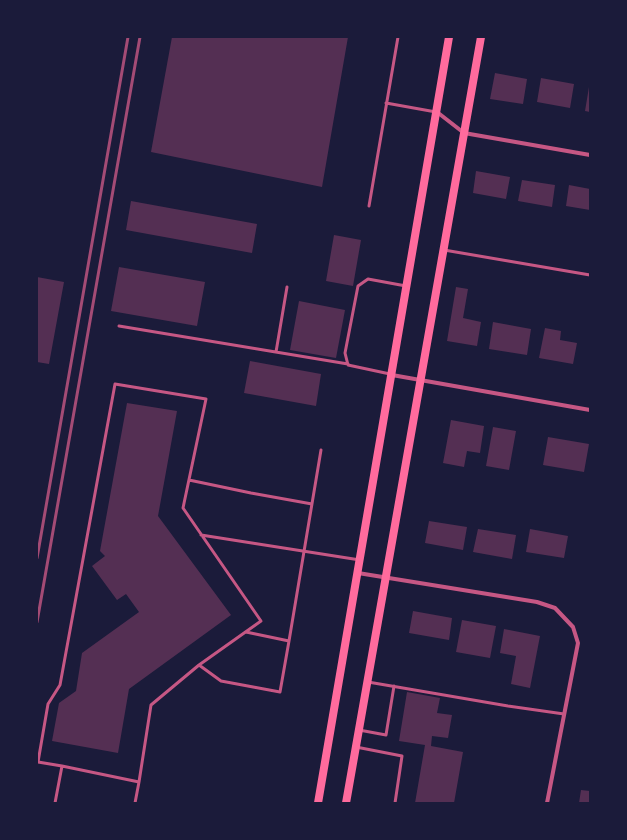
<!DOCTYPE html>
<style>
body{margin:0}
#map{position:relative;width:627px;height:840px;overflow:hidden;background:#1b1b3a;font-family:"Crimson Pro",serif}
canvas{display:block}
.frame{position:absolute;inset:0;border:38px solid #1b1b3a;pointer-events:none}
</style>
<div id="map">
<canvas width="627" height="840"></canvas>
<div class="frame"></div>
</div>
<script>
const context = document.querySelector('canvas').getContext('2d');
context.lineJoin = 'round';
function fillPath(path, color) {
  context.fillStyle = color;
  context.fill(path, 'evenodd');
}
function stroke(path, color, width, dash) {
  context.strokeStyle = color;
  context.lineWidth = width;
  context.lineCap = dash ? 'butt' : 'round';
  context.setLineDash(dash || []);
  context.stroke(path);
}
fillPath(new Path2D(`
 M172 37H348L322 187 151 152Z
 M495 73 527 79 523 104 490 99Z
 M541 78 574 84 570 108 537 102Z
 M589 87H590V112L585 111Z
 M476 171 510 177 506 199 473 193Z
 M522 180 555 185 552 207 518 201Z
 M569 185 590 189V210L566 206Z
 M131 201 257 224 252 253 126 230Z
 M334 235 361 240 353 286 326 281Z
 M119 267 205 282 197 326 111 311Z
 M37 277 64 282 49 364 37 362Z
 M456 287 468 289 463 318 481 322 477 346 447 341Z
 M299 301 345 310 336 358 290 350Z
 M493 322 531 329 527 355 489 349Z
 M545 328 561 331 560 340 577 343 573 364 539 358Z
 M250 361 321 374 316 406 244 393Z
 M127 403 177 411 158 516 231 615 129 689 118 753 52 741 59 703 76 691 82 653 139 612 126 594 117 600 92 566 105 556 100 551Z
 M451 420 484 426 480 453 467 451 464 467 443 463Z
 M493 427 516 431 509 470 486 466Z
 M548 437 589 444 584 472 543 465Z
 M429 521 467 527 463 550 425 543Z
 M478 529 516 535 512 559 473 552Z
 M530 529 568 536 564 558 526 552Z
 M413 611 452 618 449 640 409 633Z
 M462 620 496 626 490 658 456 652Z
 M504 629 540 636 530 688 511 684 516 656 500 653Z
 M407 692 440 698 437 713 452 715 448 738 432 736 431 746 463 752 454 803H415L425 745 399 741Z
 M581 790 590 791V803H579Z`), '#542f53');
stroke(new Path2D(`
 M386 103 436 112
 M369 206 398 37
 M444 250 590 275
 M119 326 348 364
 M276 352 287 287
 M390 374 348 365 345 353 358 286 368 279 406 286
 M189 480 251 493 312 504
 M201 535 360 560
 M289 641 321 450
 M199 665 221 681 280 692 289 641 246 632
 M368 682 508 706 564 714
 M359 730 386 735 394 686
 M356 747 402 756 395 803
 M62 766 38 762 48 704 60 685 115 384 206 399 183 508 261 621 199 665 151 705 139 782
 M55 803 62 766 139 782 135 803`), '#c65784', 3);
stroke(new Path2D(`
 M437 112 464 133 590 155
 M392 375 590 410
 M358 573 537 602 555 608 573 627 578 643 547 803`), '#c65784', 4);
stroke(new Path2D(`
 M318 803 449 37
 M346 803 481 37`), '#ff6b9d', 8);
stroke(new Path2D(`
 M37 558 128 37
 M37 622 140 37`), '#a44b75', 3);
</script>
